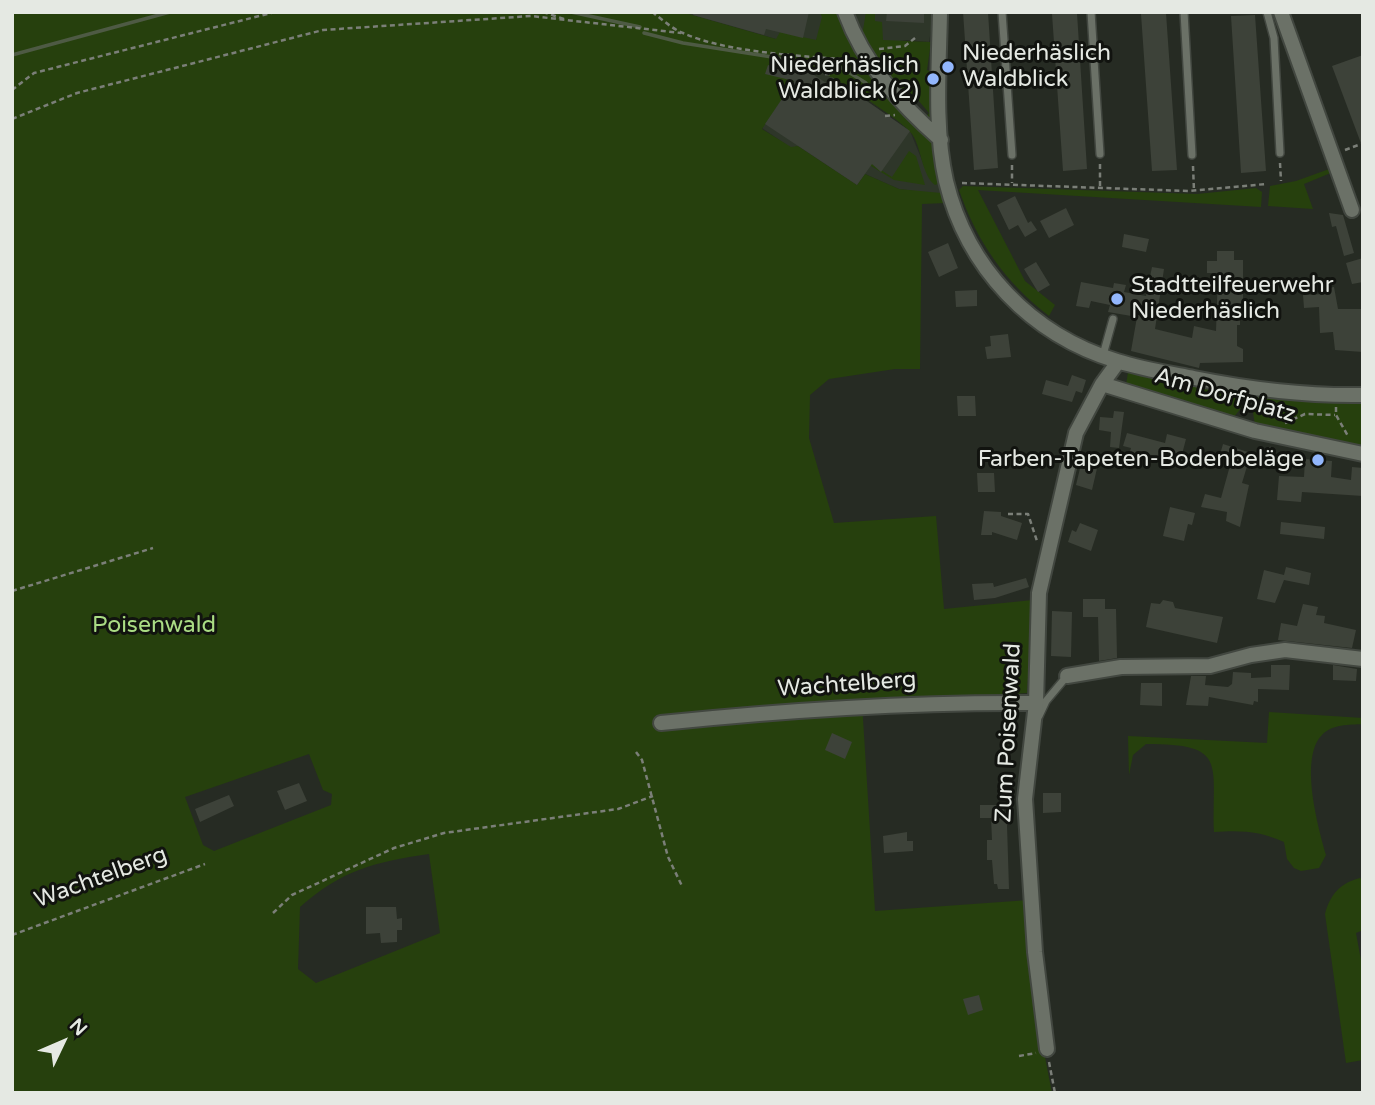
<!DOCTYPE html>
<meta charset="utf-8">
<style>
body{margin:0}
#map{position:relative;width:1375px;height:1105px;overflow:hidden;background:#262b23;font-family:"Varela Round",sans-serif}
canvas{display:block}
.frame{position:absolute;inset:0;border:14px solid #e5e9e3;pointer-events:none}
.north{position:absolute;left:28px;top:1007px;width:70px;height:70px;-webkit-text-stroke:5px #11130f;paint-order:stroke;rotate:46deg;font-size:19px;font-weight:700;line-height:28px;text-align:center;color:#e5e9e3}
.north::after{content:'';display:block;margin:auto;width:24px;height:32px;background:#e5e9e3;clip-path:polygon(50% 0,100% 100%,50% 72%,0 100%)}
</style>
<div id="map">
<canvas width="1375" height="1105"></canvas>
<div class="frame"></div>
<div class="north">N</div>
</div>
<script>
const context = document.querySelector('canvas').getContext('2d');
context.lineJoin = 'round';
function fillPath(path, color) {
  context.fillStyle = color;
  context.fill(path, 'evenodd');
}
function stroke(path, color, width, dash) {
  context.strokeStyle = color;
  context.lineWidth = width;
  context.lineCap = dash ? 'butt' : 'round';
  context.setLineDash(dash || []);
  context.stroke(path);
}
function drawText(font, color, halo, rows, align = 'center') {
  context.font = font + ' "Varela Round",sans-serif';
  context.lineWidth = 6;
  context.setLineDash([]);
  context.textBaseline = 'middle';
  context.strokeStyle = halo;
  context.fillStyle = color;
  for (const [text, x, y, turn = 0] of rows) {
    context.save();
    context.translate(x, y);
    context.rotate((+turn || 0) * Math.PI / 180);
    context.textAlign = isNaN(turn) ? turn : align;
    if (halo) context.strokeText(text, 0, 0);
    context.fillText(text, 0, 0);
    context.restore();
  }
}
fillPath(new Path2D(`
 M682 12H831L816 40 776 39Z
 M840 12H934L929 42 907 40 866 46Z
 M805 66 832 77 910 131 928 175 940 183 944 195 899 189 865 174 857 185 799 146 791 148 762 128Z`), '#2e3629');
fillPath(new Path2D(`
 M12 12H682L776 39 780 32 816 40 822 17 820 12H840L933 143 940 183 935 185C922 176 921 146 912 134 899 117 834 79 814 67L805 66 762 129 791 147 798 146 857 185 865 174 899 189 941 193 946 203 922 204 920 369H895L829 379 810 395 809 438 834 523 936 516 944 609 1033 600 1027 693 862 703 875 911 1029 900 1043 1047 1052 1093H12ZM309 754 323 790 332 794 331 805 214 851 203 845 185 797ZM429 854 440 933 316 983 298 969 300 907C342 870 374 862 429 854Z
 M866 12H875V21L882 22 883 40 931 42 927 70 930 71 932 121 924 119 929 113 913 94 907 99 871 58 862 36Z
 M909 151 916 156 925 185 894 180 866 163 864 159 892 177Z
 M1332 168 1338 170 1304 184 1313 209 1268 206 1270 186 1296 181Z
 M963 186 1197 194 1256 188 1262 192 1261 207 978 190 1025 281 1055 305 1049 316C1005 282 977 242 959 190Z
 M1128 372 1226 392 1242 400V407L1233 418 1126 385Z
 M1257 397 1363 399V447L1255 425 1252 406Z
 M1269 712 1363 718V724C1349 725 1332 724 1322 735 1299 758 1318 827 1326 855L1319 868 1301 871 1294 868 1287 859 1284 842C1260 831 1241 830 1214 832 1212 762 1228 744 1146 744L1133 755 1129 775 1128 736 1267 743Z
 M1360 878 1363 880V930L1356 933 1363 971V1060L1346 1063 1325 914C1330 895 1340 883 1360 878Z`), '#26400d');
stroke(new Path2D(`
 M571 12 640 27
 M644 33 683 43 842 68 866 83
 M12 55 170 12`), '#4e5a44', 3.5);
fillPath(new Path2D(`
 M694 12H809L803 38 766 29 764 35 693 15Z
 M887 12H924V23L886 21Z
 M963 12H988L998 168 974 170Z
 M1077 13 1087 169 1063 171 1052 14Z
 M1166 13 1177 170 1152 171 1141 14Z
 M1255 15 1266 171 1241 173 1231 16Z
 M1363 55V145L1362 146 1332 66Z
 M768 65 800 73 803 68 828 84 832 77 910 131 881 172 872 164 857 185 765 124 794 81 765 74Z
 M1015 196 1028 223 1031 221 1037 230 1025 237 1018 225 1009 230 997 205Z
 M1066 208 1074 225 1049 238 1040 221Z
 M1329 213 1343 215 1354 253 1344 256 1336 226 1332 227Z
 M1124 234 1149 239 1146 252 1122 247Z
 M948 243 958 268 939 277 928 252Z
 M1217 251H1234V260H1243V314H1240V325H1237V346L1243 349V362L1200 363 1199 368 1131 351 1137 317 1108 312 1110 305 1091 301 1089 308 1076 306 1081 282 1113 288 1114 283 1126 285 1124 292 1146 296 1152 267 1164 269 1155 329 1192 338 1194 326 1216 331 1218 273H1207V261H1217Z
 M1363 258V282L1352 284 1346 263Z
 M1036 262 1050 285 1038 292 1024 269Z
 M1334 287 1338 309H1363V352L1335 350 1333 332 1320 333 1319 307 1304 308 1303 295 1323 294 1322 289Z
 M977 290V306L956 307 955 291Z
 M1008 334 1011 357 987 359 985 347 991 346 990 336Z
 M1072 375 1086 380 1082 393 1076 391 1072 402 1042 394 1046 380 1068 386Z
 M957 396H975L976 416H958Z
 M1114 411 1124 412 1119 448 1110 447 1111 432 1099 430 1100 417 1113 418Z
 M1127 433 1165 443 1167 434 1186 439 1180 462 1143 453 1141 462 1128 458 1131 448 1123 446Z
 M1223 444 1251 453 1242 483 1249 485 1240 527 1226 521 1227 512 1201 507 1205 494 1221 498 1231 462 1219 458Z
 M1305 459 1332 461 1331 477 1351 480 1352 467 1363 468V496L1302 492 1301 502 1277 500 1279 476 1304 477Z
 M1082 460 1098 464 1092 490 1076 485Z
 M977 473H994L995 492H978Z
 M1170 507 1195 513 1192 525 1188 524 1184 541 1163 536Z
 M984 511 1001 512V516L1022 523 1017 540 992 532V535H981Z
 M1281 522 1325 527 1324 539 1280 534Z
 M1080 523 1098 530 1091 551 1068 542 1072 530 1076 532Z
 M1286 567 1311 573 1309 585 1284 580 1275 603 1257 599 1264 570 1284 575Z
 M1026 578 1029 587 995 598 974 600 972 584 993 583 994 587Z
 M1083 599H1105V609H1116L1117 658 1099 661 1098 617H1083Z
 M1163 600 1173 602 1175 608 1223 617 1217 643 1146 627 1151 603 1160 604Z
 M1303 604 1318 607 1316 615 1325 616 1324 623 1356 630 1352 648 1278 640 1281 623 1297 626Z
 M1052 611 1072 612 1071 657 1051 656Z
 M1271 665H1290L1289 690 1258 689V702L1254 701 1253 705 1209 697 1208 706 1186 705 1191 676H1206L1205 685 1228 687 1232 684 1233 672 1251 673V678L1271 677Z
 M1333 665 1357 669 1356 681 1333 680Z
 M1141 683H1162V706L1140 705Z
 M832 733 852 742 845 759 825 750Z
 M299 783 307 801 285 810 277 791Z
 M1043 793H1061V812L1043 813Z
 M229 795 234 806 200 822 195 809Z
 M980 805H1004V812H1010V825H1007L1009 889H998L997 884H994L992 860H987V840H992L991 818H980Z
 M907 832V841H913V851L884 853 883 836Z
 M366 907H396L397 919 402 918V930H397V942L381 943 380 933 366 934Z
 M979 995 983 1010 968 1015 963 999Z`), '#3d4239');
const lane = new Path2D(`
 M1002 12 1012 155
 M1091 12 1100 154
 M1184 12 1192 155
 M1267 12 1274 38 1280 153
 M1103 355 1113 319
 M1039 716 1046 701 1067 676`);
const street = new Path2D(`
 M845 12C864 64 900 104 941 140
 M940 12C939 67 934 128 946 181 967 268 1031 335 1117 361 1142 369 1168 373 1194 378 1249 389 1306 396 1363 395
 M1281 12 1352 210
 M1102 384 1255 431 1363 454
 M1067 676 1121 667 1210 666 1251 655 1285 650 1363 659
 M661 723C786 710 910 702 1036 703
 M1047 1049 1035 952 1025 799 1036 703 1039 593 1076 433 1102 384 1118 362`);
stroke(lane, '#424740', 10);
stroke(street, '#424740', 18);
stroke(new Path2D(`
 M543 12 567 20
 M652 12C662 19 672 29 683 33 727 53 805 56 853 60
 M879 49 905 46 915 38
 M825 74H832L843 59
 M12 90 34 73 275 12
 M885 116 895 115
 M12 119 77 93 323 30 531 16 681 33
 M1345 150 1361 144
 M1280 163 1281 181
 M1100 164V188
 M1012 165V183
 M1193 166 1194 191
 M962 183 1188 191 1266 184
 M1336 407V415L1348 436
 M1285 423 1305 414 1335 415
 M1261 452 1271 448
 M1008 514H1028L1037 541
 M12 591 153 548
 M636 752 642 760 668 857 682 886
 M273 913 292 895 394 848 444 833 618 809 653 796
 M12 935 205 864
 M1019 1056 1036 1053
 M1049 1062 1055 1093`), '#7b7f78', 2.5, [5, 3.5]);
stroke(lane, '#6b7167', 7);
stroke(street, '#6b7167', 14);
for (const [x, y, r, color] of [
 [948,67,7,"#93b7fd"],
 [933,79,7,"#93b7fd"],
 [1117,299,7,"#93b7fd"],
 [1318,460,7,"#93b7fd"]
]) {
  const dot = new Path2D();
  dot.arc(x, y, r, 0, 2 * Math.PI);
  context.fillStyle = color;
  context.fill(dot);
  stroke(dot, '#11130f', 2.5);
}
drawText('23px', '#e5e9e3', '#11130f', [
 ["Niederhäslich",962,54],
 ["Waldblick",962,80],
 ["Niederhäslich",919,66,"right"],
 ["Waldblick (2)",919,92,"right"],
 ["Stadtteilfeuerwehr",1131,286],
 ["Niederhäslich",1131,312],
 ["Farben-Tapeten-Bodenbeläge",1304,460,"right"]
], 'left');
drawText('23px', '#e5e9e3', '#11130f', [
 ["Am Dorfplatz",1225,396,16],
 ["Wachtelberg",847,685,-4],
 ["Zum Poisenwald",1009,733,-87],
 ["Wachtelberg",101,878,-20]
]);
drawText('23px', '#aadc84', '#11130f', [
 ["Poisenwald",154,626]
]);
</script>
